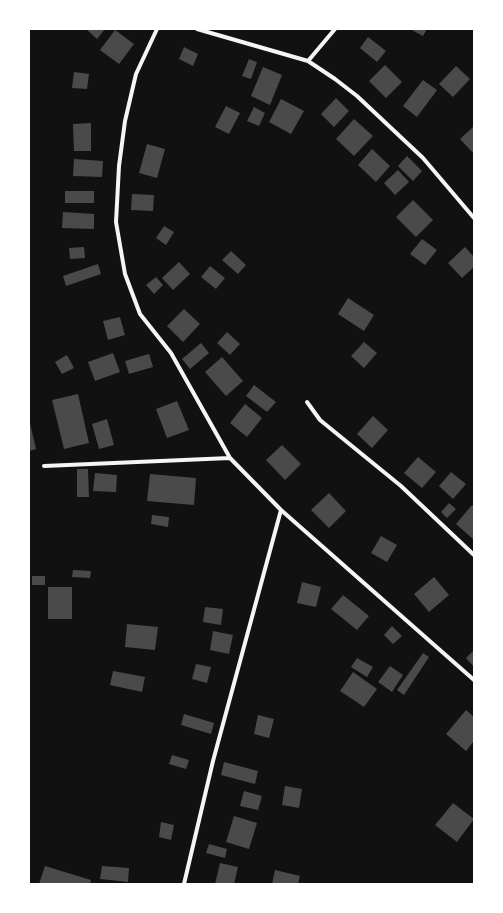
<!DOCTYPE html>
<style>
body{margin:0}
#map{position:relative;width:503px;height:913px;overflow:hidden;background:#111;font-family:Rubik,sans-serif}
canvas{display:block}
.frame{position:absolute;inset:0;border:30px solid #fff;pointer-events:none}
</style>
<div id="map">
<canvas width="503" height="913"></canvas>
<div class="frame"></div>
</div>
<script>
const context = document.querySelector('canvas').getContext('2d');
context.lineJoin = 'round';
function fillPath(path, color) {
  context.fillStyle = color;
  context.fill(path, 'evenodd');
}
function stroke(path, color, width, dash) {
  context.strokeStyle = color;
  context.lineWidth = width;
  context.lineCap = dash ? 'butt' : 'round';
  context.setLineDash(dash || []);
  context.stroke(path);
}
fillPath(new Path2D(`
 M86 29H105L97 39Z
 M410 29H427L423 36Z
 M115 30 134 44 119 64 100 50Z
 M368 37 386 51 377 62 360 48Z
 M184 47 198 54 193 66 179 59Z
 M249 59 257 62 251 79 242 76Z
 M385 65 402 82 386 98 369 81Z
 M456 66 470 79 453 97 439 84Z
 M263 67 282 75 270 105 251 96Z
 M74 72 89 74 87 89 72 88Z
 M423 80 437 90 417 117 403 106Z
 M336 98 349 111 334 127 321 114Z
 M281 99 304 111 291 134 269 122Z
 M226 106 240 113 229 134 215 127Z
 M254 107 265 113 259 126 247 121Z
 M354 119 373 136 354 156 336 139Z
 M91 123V151H74L73 124Z
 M474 126V154L460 139Z
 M147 144 165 149 157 178 139 173Z
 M372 149 390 166 376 182 358 165Z
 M407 156 422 171 413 181 398 166Z
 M74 159 103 161 102 177 73 176Z
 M398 170 409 182 395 195 384 183Z
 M65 191H94V203H65Z
 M132 194 154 195 153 211 131 210Z
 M413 200 433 220 416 237 396 217Z
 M63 212 94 214V229L62 228Z
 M164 226 174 232 166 245 156 238Z
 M422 239 437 250 425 265 410 254Z
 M84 247 85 258 70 259 69 248Z
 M465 247 474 257V267L462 278 448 263Z
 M231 251 246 265 238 274 222 260Z
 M179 262 190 274 173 290 162 278Z
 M98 264 101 274 66 286 63 276Z
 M210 266 225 278 216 289 201 277Z
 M156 277 163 285 154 294 146 285Z
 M348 298 374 315 364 331 338 314Z
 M184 309 200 324 183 342 167 326Z
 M120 317 125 335 108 340 103 321Z
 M227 332 240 344 230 355 217 343Z
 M364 342 377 353 364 368 351 356Z
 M201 343 209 353 190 369 182 359Z
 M113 353 120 372 95 381 88 362Z
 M149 354 153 367 129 374 125 361Z
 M67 355 74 368 62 374 55 362Z
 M222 357 243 381 226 396 205 372Z
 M254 385 276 402 267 412 246 396Z
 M78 394 89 443 64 449 52 400Z
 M177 401 189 430 167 438 156 409Z
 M245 404 262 418 247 437 230 423Z
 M373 416 388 430 372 448 357 434Z
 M29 419 36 449 29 451Z
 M107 419 114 445 99 449 92 424Z
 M282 445 301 464 285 480 266 460Z
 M418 457 436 472 422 488 404 473Z
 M77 469H88L89 497H77Z
 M451 472 466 484 453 499 439 486Z
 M95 473 117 475 116 492 93 491Z
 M150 474 196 478 194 505 147 501Z
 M329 493 346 511 329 528 311 510Z
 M449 503 456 509 447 518 441 512Z
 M472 505 474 507 473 539 456 524Z
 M152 515 169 517 168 527 151 524Z
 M381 536 397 545 387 562 371 553Z
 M73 570 91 571 90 578 72 577Z
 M32 576H45V585H32Z
 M434 577 449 595 429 612 414 594Z
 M302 582 321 587 316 607 297 603Z
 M48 587H72V619H48Z
 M343 595 369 616 357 630 331 609Z
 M205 607 223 609 221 625 203 622Z
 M127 624 158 627 155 650 125 647Z
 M392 626 402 636 393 644 384 635Z
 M213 631 233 635 229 654 210 650Z
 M474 650V667L466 658Z
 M423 653 429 657 404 695 397 690Z
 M357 658 373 667 367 677 351 667Z
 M196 664 211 667 207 683 192 679Z
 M390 666 403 675 392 692 378 682Z
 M113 671 145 677 142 692 110 685Z
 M353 672 377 689 364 707 340 691Z
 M466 710 474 717V741L466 751 446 734Z
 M184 714 214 723 211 734 181 725Z
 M258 715 274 719 269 738 254 734Z
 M172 755 189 760 186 769 169 764Z
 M224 762 258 771 255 784 221 775Z
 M285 786 302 789 299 808 282 805Z
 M244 791 262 796 258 810 240 806Z
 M453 803 474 819 457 842 435 825Z
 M234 816 257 823 249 849 226 842Z
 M161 822 174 825 171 840 159 837Z
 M209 844 227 849 225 858 206 853Z
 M220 863 238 867 234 884H215Z
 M45 866 91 880 90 884H39Z
 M102 866 129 868 128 882 100 879Z
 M275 870 300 876 298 884H272Z`), '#4a4a4a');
stroke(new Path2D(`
 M157 29 136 74 125 121 119 166 116 222 125 274 140 314 171 353 230 458 281 510 474 680
 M197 29 308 61 335 79 357 96 423 158 474 218
 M308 61 335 29
 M307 402 320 420 401 486 474 555
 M44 466 230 458
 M184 884 213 761 281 510`), '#f5f5f5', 4);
</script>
